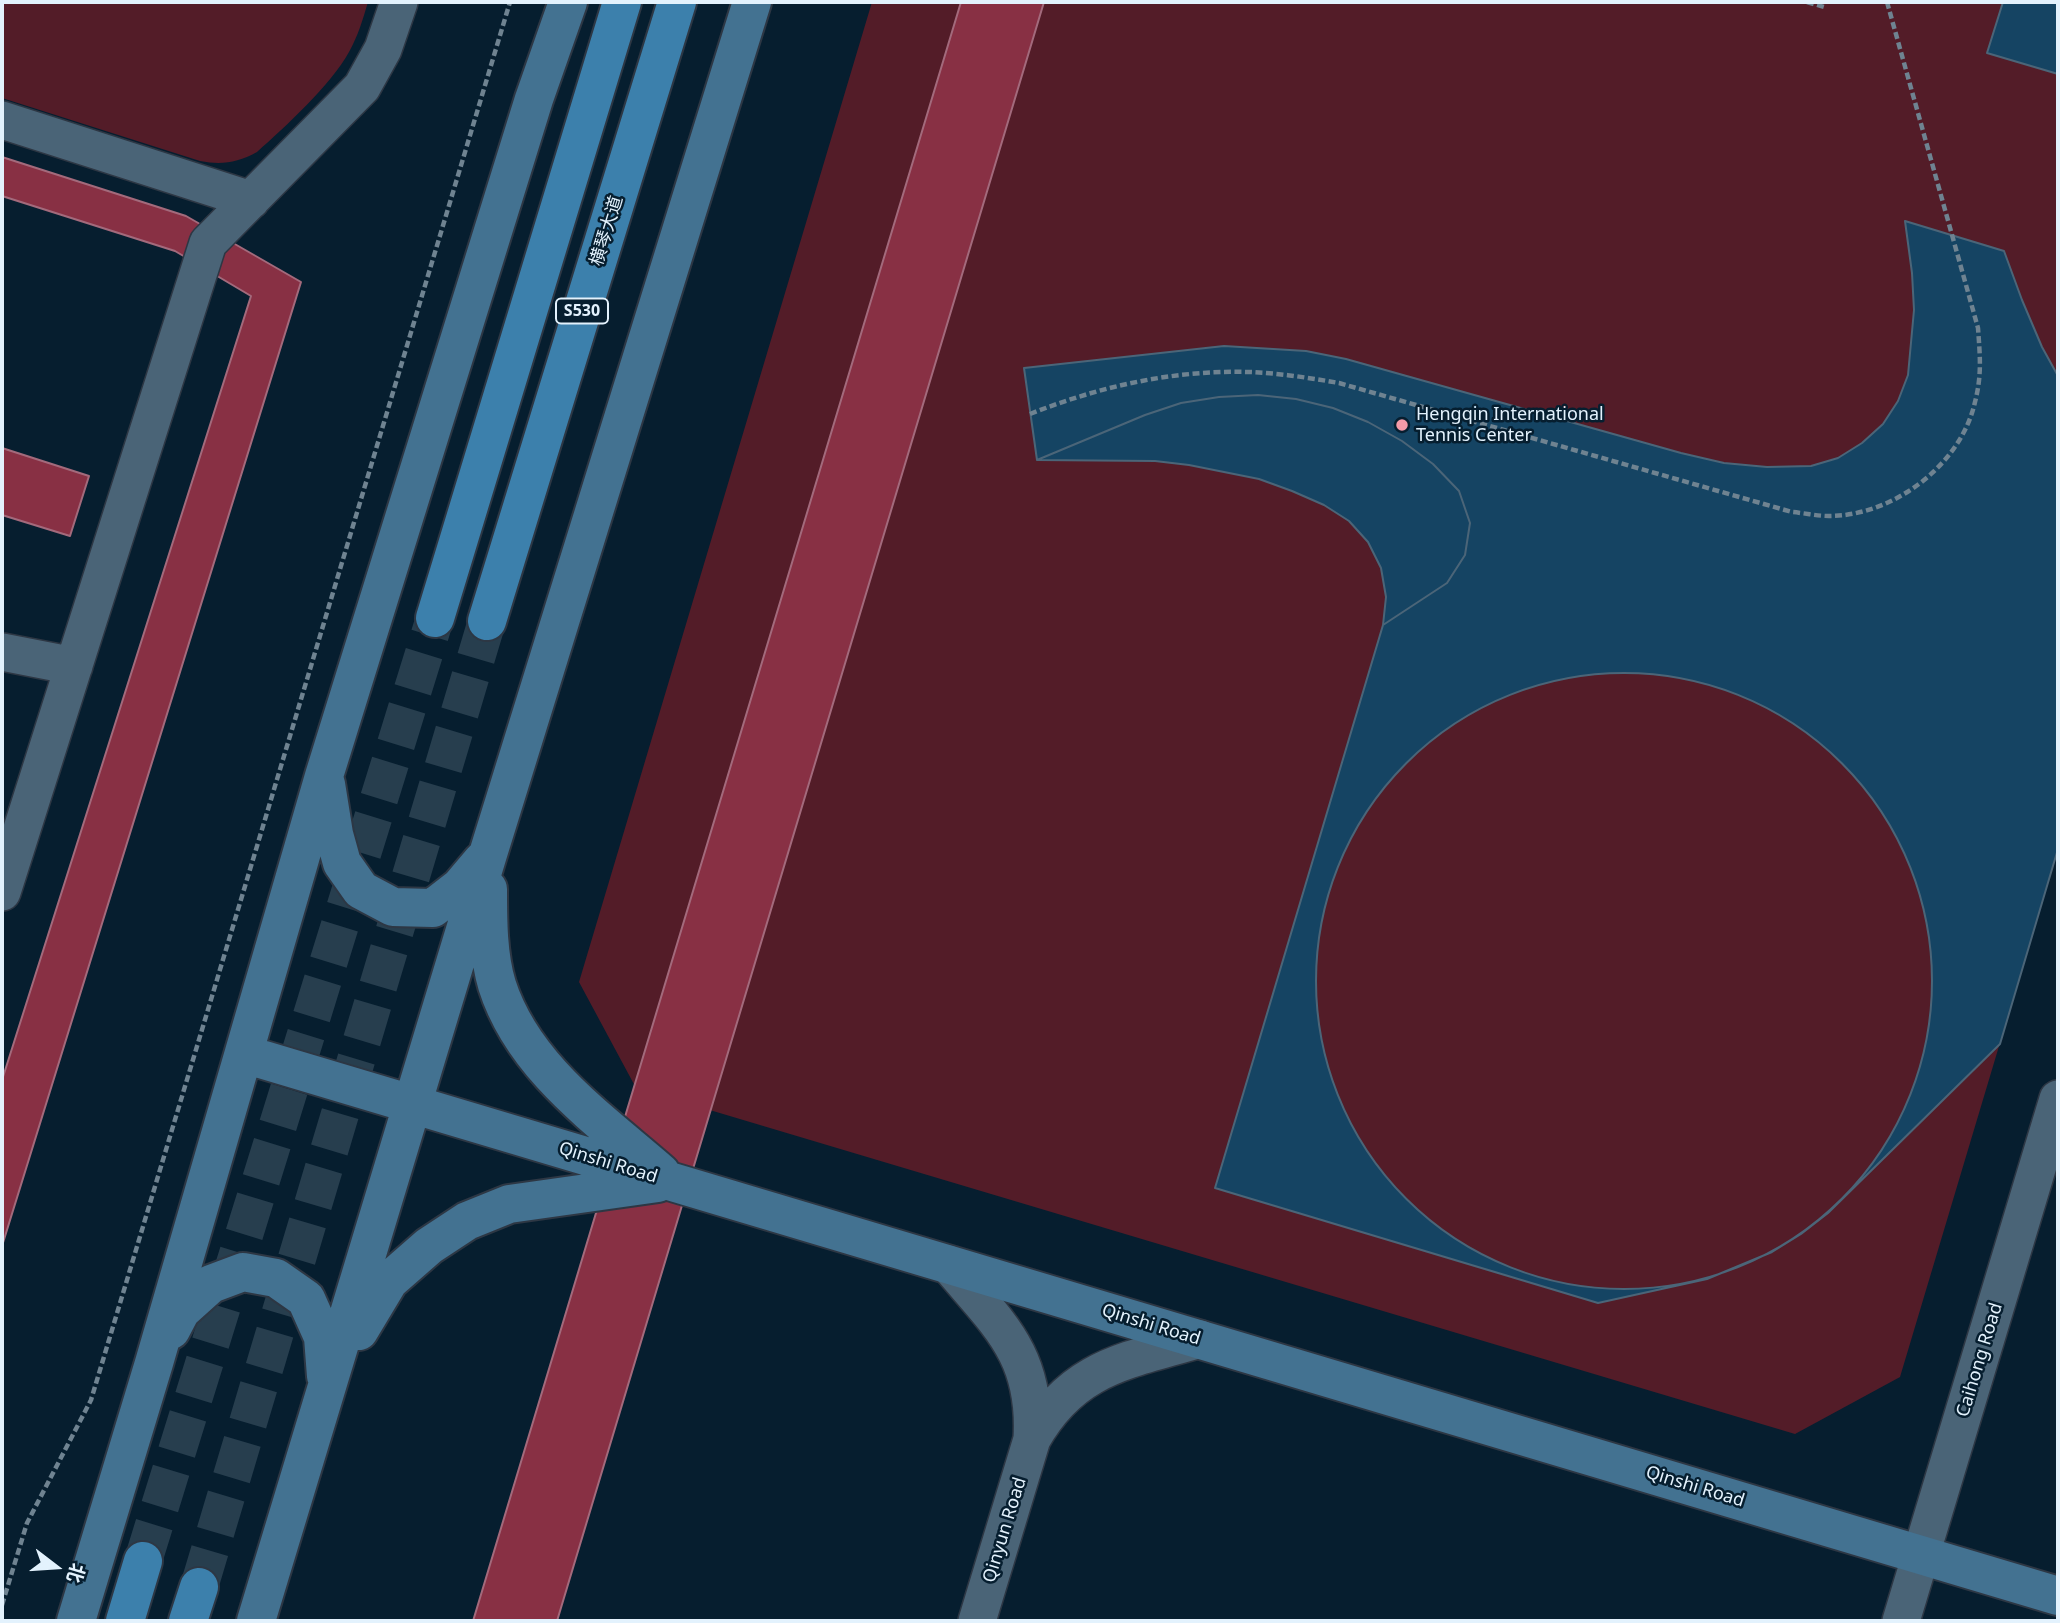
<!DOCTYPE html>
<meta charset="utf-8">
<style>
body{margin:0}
#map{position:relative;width:2060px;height:1623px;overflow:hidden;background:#061e2f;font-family:"Noto Sans","Noto Sans SC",sans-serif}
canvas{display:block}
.frame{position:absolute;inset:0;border:4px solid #e3f2fd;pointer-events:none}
.north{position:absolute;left:21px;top:1532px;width:70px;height:70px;-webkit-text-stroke:5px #061e2f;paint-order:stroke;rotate:107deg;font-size:19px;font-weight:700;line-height:28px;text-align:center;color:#e3f2fd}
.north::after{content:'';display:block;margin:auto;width:24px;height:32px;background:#e3f2fd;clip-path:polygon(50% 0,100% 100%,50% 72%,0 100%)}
</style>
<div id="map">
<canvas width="2060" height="1623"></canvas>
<div class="frame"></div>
<div class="north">北</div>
</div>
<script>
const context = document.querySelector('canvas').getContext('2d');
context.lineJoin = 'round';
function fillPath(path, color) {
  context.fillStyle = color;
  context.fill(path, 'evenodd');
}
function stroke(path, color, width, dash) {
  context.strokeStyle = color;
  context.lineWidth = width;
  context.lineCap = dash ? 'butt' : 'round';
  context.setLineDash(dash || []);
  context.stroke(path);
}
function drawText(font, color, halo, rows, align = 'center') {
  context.font = font + ' "Noto Sans","Noto Sans SC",sans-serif';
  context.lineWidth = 5;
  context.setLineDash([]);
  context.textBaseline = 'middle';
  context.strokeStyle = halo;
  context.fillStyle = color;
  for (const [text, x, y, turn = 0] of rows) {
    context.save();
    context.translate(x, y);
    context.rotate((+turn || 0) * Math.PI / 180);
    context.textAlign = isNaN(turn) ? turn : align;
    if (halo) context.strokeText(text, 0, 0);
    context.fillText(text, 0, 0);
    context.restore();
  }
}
fillPath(new Path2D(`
 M2 2H368C363 19 358 36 349 52 331 85 285 127 257 152 237 163 221 165 200 161L2 98Z
 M872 2H2058V849L1900 1377 1795 1434 636 1088 579 982Z`), '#531c28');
const water = new Path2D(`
 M961 2H1044L557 1621H473Z
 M2 157 186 216 301 282 2 1246V1080L251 296 175 251 2 196Z
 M2 448 89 476 70 536 2 515Z`);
fillPath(water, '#883044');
stroke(water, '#a36a7c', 2);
const building = new Path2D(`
 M2003 2H2058V74L1987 53Z
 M1905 221 2004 251 2022 300 2042 347 2058 376V849L2000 1044 1828 1213 1801 1234 1772 1252 1707 1279 1598 1303 1215 1188 1383 625 1447 583 1465 555 1470 523 1459 491 1433 464 1402 441 1368 422 1333 408 1296 399 1258 395 1219 397 1181 403 1145 415 1037 460 1024 368 1224 346 1306 351 1346 359 1681 453 1724 463 1767 467 1811 466 1838 458 1862 443 1883 424 1898 401 1908 375 1914 310 1912 273Z
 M1258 395 1296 399 1333 408 1368 422 1402 441 1433 464 1459 491 1470 523 1465 555 1447 583 1383 625 1386 597 1381 568 1368 542 1349 521 1324 505 1292 491 1259 479 1189 465 1155 461 1037 460 1145 415 1181 403 1219 397Z
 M1316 981a308 308 0 1 1 616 0a308 308 0 1 1-616 0Z`);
fillPath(building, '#154463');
stroke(building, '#4b6578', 2);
stroke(new Path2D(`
 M143 1561 435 618
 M199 1587 487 621`), '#273e4e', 38, [38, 19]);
const street = new Path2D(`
 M2 120 251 200
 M2 652 74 666
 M2 892 208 243 362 87 383 49 399 2
 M948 1264C998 1324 1037 1354 1032 1439
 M977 1621 1032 1439C1073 1366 1127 1361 1200 1339
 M1901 1621 2058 1099`);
const secondary = new Path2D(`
 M326 784 334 834 342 863 361 890 393 907 433 908 460 887 482 861
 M488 889C488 921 488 955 497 985 523 1067 599 1119 661 1173
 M244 1054 2058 1596
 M171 1330 181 1311 211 1284 243 1272 276 1278 306 1299 323 1337 326 1376
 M359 1331 389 1281 429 1246 467 1221 509 1204 658 1183
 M76 1621 154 1363 324 776 534 99 568 2
 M256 1621 488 854 752 2`);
const primary = new Path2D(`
 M435 618 622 2
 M487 621 677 2
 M125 1621 143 1561
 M188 1621 199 1587`);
stroke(street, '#2d3744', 40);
stroke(secondary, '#2d3744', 42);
stroke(primary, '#2d3744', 42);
stroke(new Path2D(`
 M1807 2 1824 7
 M1030 414C1101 386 1173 370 1249 372 1279 373 1310 378 1339 383L1792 512C1804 513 1817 516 1829 516 1893 516 1961 465 1975 402 1982 375 1980 356 1978 328L1887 2
 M2 1605 27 1523 91 1400 510 2`), '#6f8391', 4.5, [7, 3.5]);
stroke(street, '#4a6477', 37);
stroke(secondary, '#437291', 38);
stroke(primary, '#3c80ac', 38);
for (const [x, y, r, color] of [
 [1402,425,7,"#f39aa8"]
]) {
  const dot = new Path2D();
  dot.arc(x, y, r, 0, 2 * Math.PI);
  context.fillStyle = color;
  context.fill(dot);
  stroke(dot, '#061e2f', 2.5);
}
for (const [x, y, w] of [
 [582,311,52]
]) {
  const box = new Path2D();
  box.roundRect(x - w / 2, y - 12.5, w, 25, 5);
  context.fillStyle = '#061e2f';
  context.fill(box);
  stroke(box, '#e3f2fd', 2);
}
drawText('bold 16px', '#e3f2fd', null, [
 ["S530",582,311]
]);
drawText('18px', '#e3f2fd', '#061e2f', [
 ["横琴大道",607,231,-73],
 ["Qinshi Road",608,1163,17],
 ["Qinshi Road",1151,1325,17],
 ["Caihong Road",1980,1360,-73],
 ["Qinshi Road",1695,1487,17],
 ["Qinyun Road",1005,1530,-73]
]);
drawText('18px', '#e3f2fd', '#061e2f', [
 ["Hengqin International",1416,415],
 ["Tennis Center",1416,436]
], 'left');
</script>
